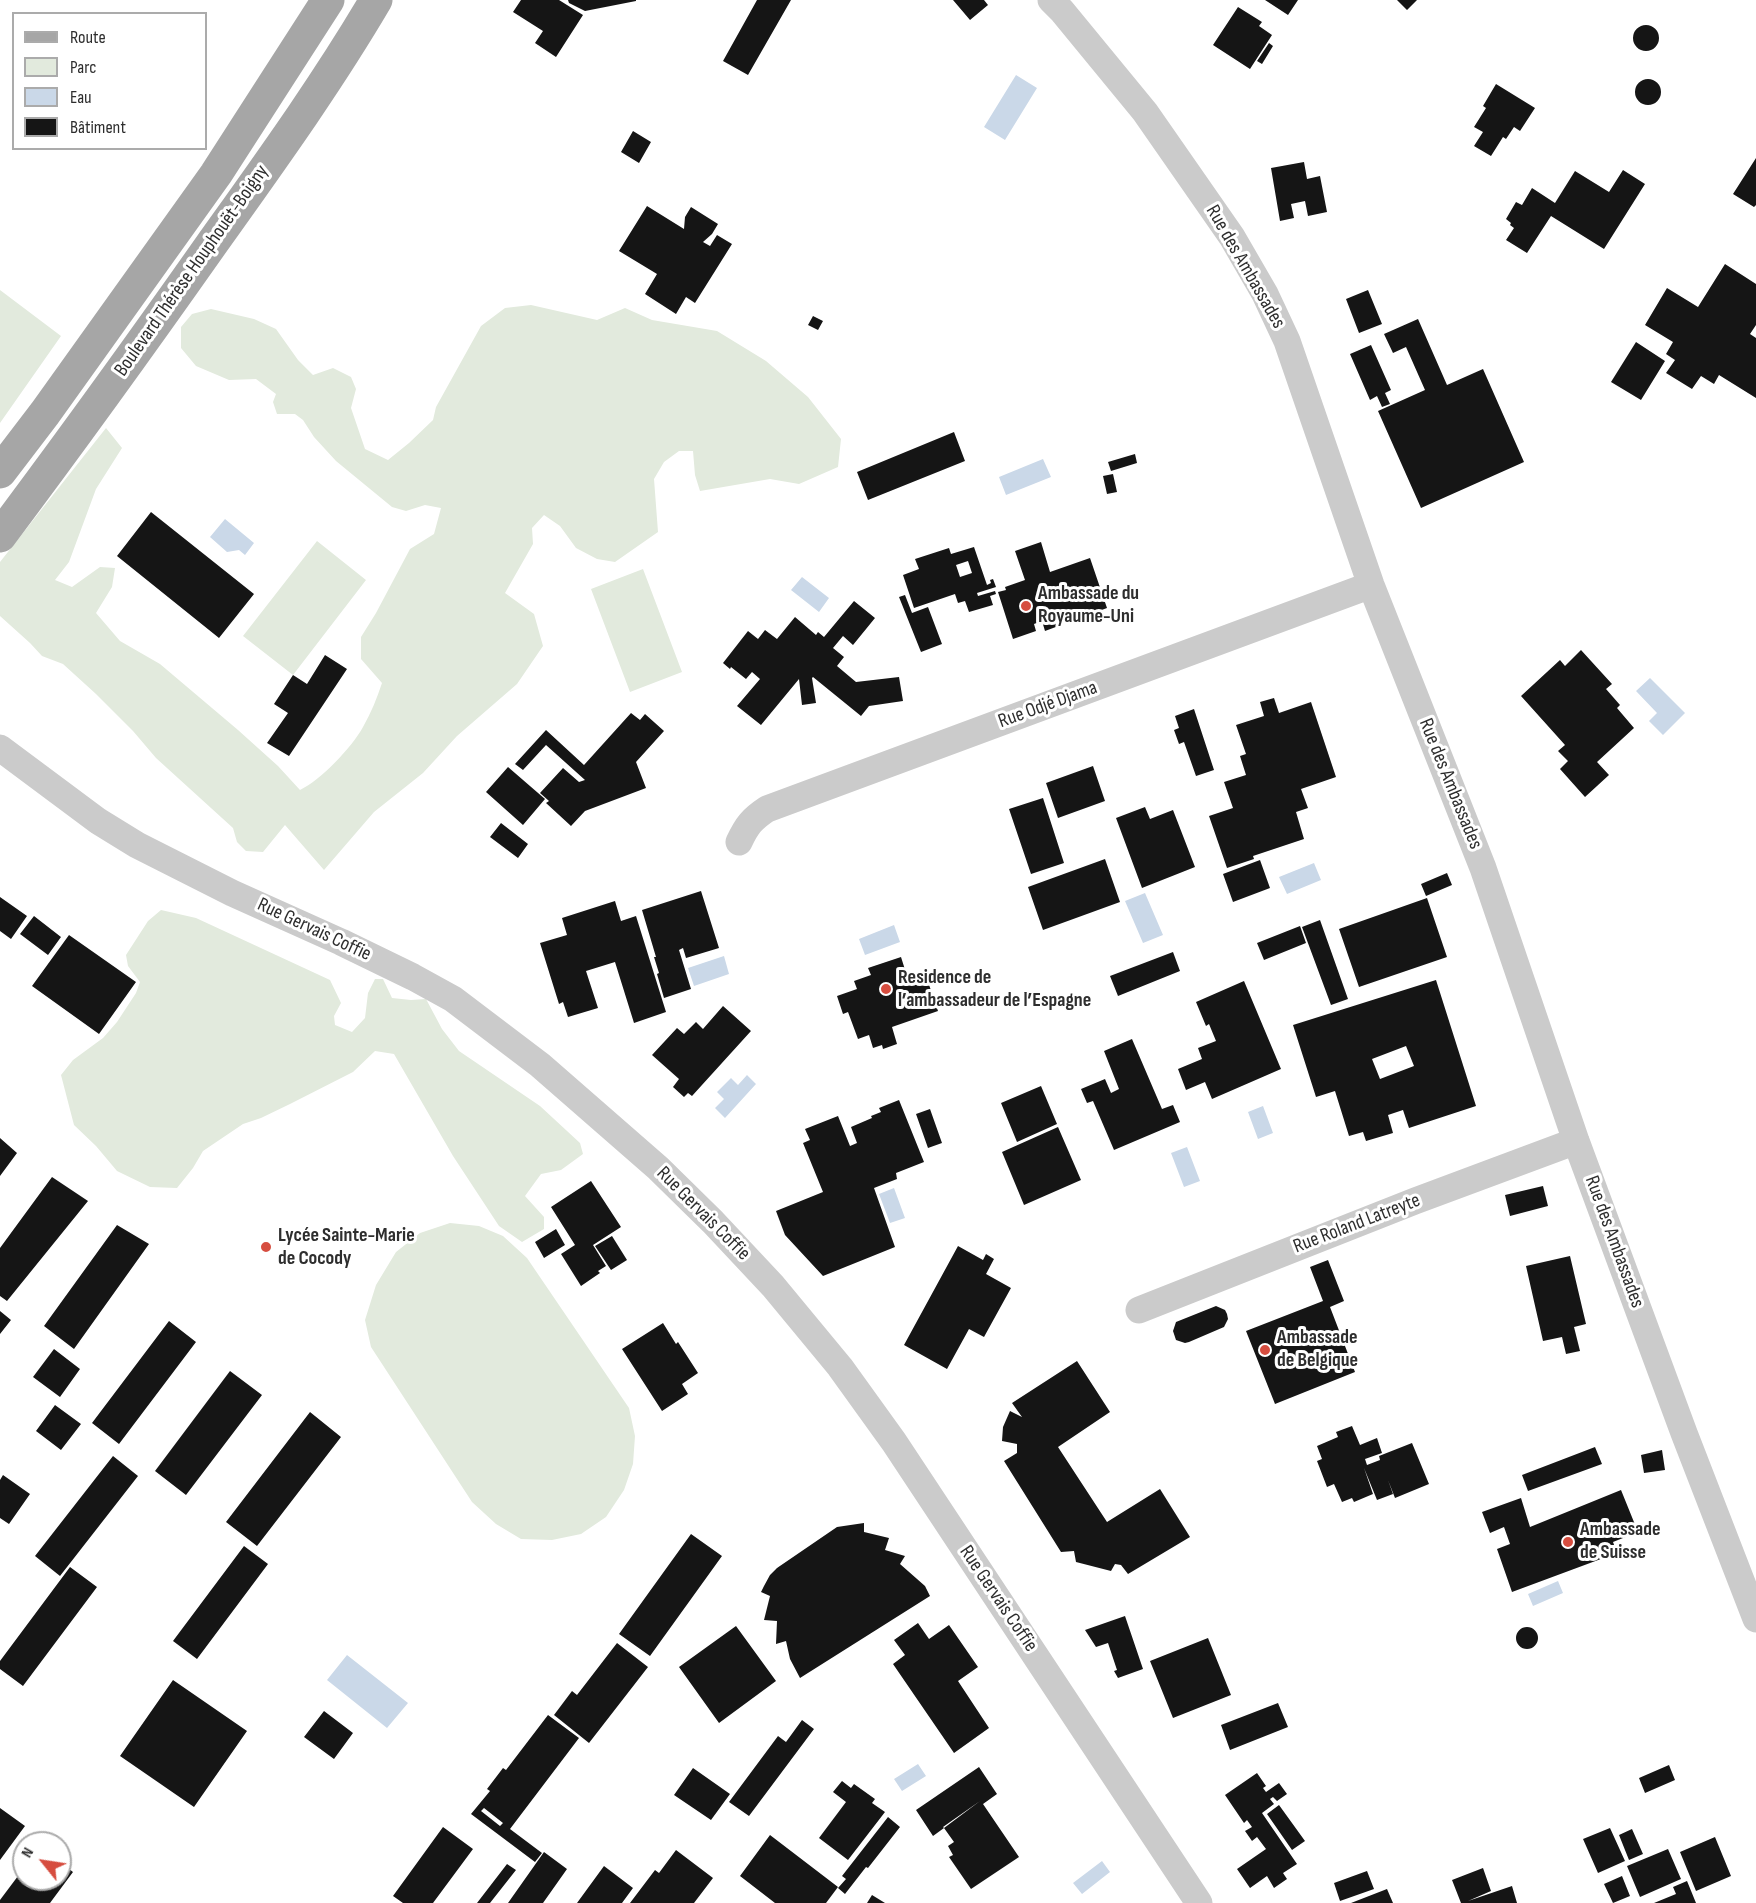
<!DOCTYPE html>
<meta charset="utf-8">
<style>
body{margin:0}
#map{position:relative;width:1756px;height:1903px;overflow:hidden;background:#fff;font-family:"Sofia Sans Condensed",sans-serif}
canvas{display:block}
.legend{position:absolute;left:12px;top:12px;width:195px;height:138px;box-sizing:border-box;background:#fff;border:2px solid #ababab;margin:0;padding:8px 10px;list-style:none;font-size:18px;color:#2e2e2e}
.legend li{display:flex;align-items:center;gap:12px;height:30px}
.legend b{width:30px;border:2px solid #ababab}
.north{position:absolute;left:12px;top:1831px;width:60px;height:60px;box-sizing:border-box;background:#fff;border:2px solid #ababab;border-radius:50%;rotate:300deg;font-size:16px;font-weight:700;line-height:24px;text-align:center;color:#2e2e2e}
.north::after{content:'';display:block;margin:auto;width:21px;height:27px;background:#d64d3f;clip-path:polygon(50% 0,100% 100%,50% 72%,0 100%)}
</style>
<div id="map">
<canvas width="1756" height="1903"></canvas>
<ul class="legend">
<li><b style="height:8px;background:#a6a6a6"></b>Route</li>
<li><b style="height:16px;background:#e2eadd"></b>Parc</li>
<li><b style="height:16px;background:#cad8e8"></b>Eau</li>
<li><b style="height:16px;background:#151515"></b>Bâtiment</li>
</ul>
<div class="north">N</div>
</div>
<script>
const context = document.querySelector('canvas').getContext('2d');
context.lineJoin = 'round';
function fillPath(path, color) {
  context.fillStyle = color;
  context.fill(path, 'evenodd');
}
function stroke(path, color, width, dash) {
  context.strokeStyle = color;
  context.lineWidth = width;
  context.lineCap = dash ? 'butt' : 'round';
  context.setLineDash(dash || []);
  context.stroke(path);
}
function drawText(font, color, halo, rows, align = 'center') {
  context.font = font + ' "Sofia Sans Condensed",sans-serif';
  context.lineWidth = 6;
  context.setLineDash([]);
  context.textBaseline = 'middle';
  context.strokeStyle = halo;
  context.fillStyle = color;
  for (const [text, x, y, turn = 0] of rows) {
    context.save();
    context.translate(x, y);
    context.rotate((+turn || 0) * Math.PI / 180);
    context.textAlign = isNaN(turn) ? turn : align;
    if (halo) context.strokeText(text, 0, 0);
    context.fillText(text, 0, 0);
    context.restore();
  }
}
fillPath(new Path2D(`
 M0 290 61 336 0 423Z
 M531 305 597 320 625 308 652 320 717 331 766 361 808 397 841 439 838 467 799 484 770 479 700 491 695 475 693 451H679L664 462 654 479 658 532 615 562 597 559 576 548 560 526 544 515 532 528 533 544 505 593 534 614 543 646 517 684 457 736 423 773 374 812 324 870 285 825 263 852 246 851 237 842 233 828 156 758 133 731 96 694 63 664 42 656 30 643 0 616V562L106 428 122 448 96 489 69 562 55 580 72 587 100 567 115 568 112 587 96 613 120 641 160 664 238 730 278 766 300 790C321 780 352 747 363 727 371 713 377 698 382 683L361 659V637L376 613 410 549 434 534 441 508 425 505 406 511 392 507 336 461 314 437 303 420 295 414H277L273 402 276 394 256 379 229 380 196 366 181 348V327L192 314 211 309 254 319 276 329 298 360 313 375 333 368 351 377 356 389 351 408 365 449 388 460 409 443 433 420 436 407 481 326 505 308Z
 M317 541 366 580 293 675 243 636Z
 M643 569 682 672 630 692 591 589Z
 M161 910 196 918 330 980 341 1003 334 1016 335 1025 352 1032 365 1018 368 993 375 979H383L392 998 411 1000 426 999 442 1029 459 1051 540 1106 580 1143 583 1154 561 1170 541 1174 525 1196 544 1217V1229L522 1242 499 1226 453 1156 394 1054 375 1051 353 1072 290 1104 261 1118 243 1124 203 1151 193 1168 177 1188 150 1187 117 1171 96 1146 74 1125 61 1075 73 1060 103 1038 117 1022 136 993 140 982 128 966 126 955 148 921Z
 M450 1223 479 1226 503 1236 527 1258 629 1408 635 1436 633 1464 624 1490 606 1517 581 1534 552 1540 521 1539 496 1524 472 1502 371 1347 365 1320 376 1285 396 1252 420 1233Z`), '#e2eadd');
fillPath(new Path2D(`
 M1016 75 1037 88 1005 140 984 127Z
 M1043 459 1051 477 1006 495 999 477Z
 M225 519 254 543 245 555 239 550 227 552 210 537Z
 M802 577 829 598 819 612 791 590Z
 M1650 678 1685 713 1663 735 1649 721 1657 713 1636 691Z
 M1314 863 1321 880 1287 894 1279 877Z
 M1145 893 1163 935 1143 943 1125 901Z
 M894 925 900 942 865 955 859 939Z
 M724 956 729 974 694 986 688 968Z
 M747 1075 756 1084 725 1118 715 1108 724 1099 717 1092 731 1078 738 1085Z
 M1263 1106 1273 1133 1258 1139 1248 1112Z
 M1187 1147 1200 1181 1184 1187 1171 1153Z
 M894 1188 905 1218 890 1223 879 1194Z
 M1558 1581 1563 1593 1533 1606 1528 1594Z
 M347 1655 408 1703 387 1728 327 1680Z
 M918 1764 926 1776 902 1791 894 1779Z
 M1102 1861 1110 1872 1082 1894 1073 1883Z`), '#cad8e8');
fillPath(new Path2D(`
 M521 0H559L583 15 556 57 535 43 543 31 513 12Z
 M568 0H636V1L585 11 569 3Z
 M757 0H791L748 75 723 61Z
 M953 0H984L988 5 970 20Z
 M1265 0H1298L1288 15Z
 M1397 0H1417L1407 10Z
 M1238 7 1262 22 1259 26 1272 35 1250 69 1213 45Z
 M1633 38a13 13 0 1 1 26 0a13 13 0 1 1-26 0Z
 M1269 43 1273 46 1262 64 1257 61Z
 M1635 92a13 13 0 1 1 26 0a13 13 0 1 1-26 0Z
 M1496 84 1535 108 1520 131 1514 127 1506 139 1503 137 1491 156 1474 146 1483 132 1474 127 1486 108 1483 106Z
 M633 131 651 142 639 163 621 152Z
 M1756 158V205L1754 207 1733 194Z
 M1304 162 1307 179 1320 176 1327 212 1308 216 1305 201 1291 204 1294 218 1280 221 1271 168Z
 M1623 170 1645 184 1604 249 1551 216 1527 253 1506 240 1514 228 1510 225 1511 223 1506 219 1516 202 1522 205 1532 188 1555 203 1575 171 1609 192Z
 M647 206 684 229 685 217 691 207 718 224 712 234 703 242 710 246 717 235 732 244 695 303 686 297 676 314 645 294 657 274 619 251Z
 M1725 264 1756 284V325L1750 334 1756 338V398L1719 375 1714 384 1701 376 1692 389 1666 373 1675 360 1666 354 1673 342 1645 325 1667 288 1698 307Z
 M1368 290 1382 324 1359 333 1346 299Z
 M813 316 823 321 818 330 808 325Z
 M1418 319 1447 385 1483 369 1524 462 1421 508 1378 411 1425 390 1406 347 1393 353 1384 334Z
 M1636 342 1665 361 1641 400 1611 382Z
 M1371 345 1391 390 1385 393 1390 404 1382 407 1377 396 1370 400 1350 354Z
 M954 432 965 461 868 500 857 472Z
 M1135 454 1137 463 1111 471 1108 462Z
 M1113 474 1117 492 1107 494 1103 476Z
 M151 512 254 594 219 638 117 556Z
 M1041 542 1050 572 1090 558 1107 608 1045 631 1042 621 1034 624 1036 631 1013 639 998 592 1006 590 1005 587 1025 580 1015 551Z
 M974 547 987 585 991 583 990 580 993 579 996 587 977 593 978 596 995 591 996 594 990 596 993 605 969 612 965 601 958 603 955 594 914 608 903 575 919 569 915 559 949 548 951 554ZM968 561 972 573 960 577 956 565Z
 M905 595 912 613 928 607 942 644 921 652 899 597Z
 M854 601 875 618 853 645 843 636 833 648 844 657 837 666 856 682 899 677 903 701 869 706 861 716 813 677 812 678 816 703 802 705 799 679 761 725 737 706 760 679 752 672 746 679 731 667 730 669 723 663 748 631 758 639 765 630 777 639 795 617 816 635 818 632 824 637Z
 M1581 650 1612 684 1606 689 1620 705 1617 708 1634 728 1597 762 1609 775 1585 797 1560 769 1568 761 1558 751 1565 745 1521 696 1560 660 1565 666Z
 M325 655 347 669 289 756 267 743 288 713 274 704 293 675 307 684Z
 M1274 698 1279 713 1311 702 1336 777 1301 789 1308 808 1296 812 1304 839 1253 856 1254 859 1227 868 1209 816 1233 808 1224 782 1246 775 1240 756 1246 754 1236 725 1264 716 1260 702Z
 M1194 709 1214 770 1196 776 1184 742 1179 744 1174 730 1179 728 1175 716Z
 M631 713 640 720 645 714 664 731 636 762 646 788 585 811 571 826 546 803 549 801 540 793 563 768 579 782 585 780 546 745 523 770 515 764 546 730 584 765Z
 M1093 766 1105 801 1058 818 1046 783Z
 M508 767 545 799 523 825 486 792Z
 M1043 798 1064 863 1031 874 1009 809Z
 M1145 807 1150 819 1173 810 1195 867 1142 888 1116 818Z
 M501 823 528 844 518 858 490 837Z
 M1105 859 1120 902 1043 930 1028 887Z
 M1260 860 1270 888 1233 902 1223 874Z
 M1447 873 1452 885 1426 896 1421 884Z
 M701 891 719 948 686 958 683 948 679 950 691 989 664 998 657 974 659 973 654 957H656L642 910Z
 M0 897 27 916 11 939 0 931Z
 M1427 898 1447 957 1359 987 1339 929Z
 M615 901 621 921 636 916 666 1012 634 1023 615 962 586 971 598 1008 568 1017 563 1002 559 1004 540 943 567 935 562 918Z
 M34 916 61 937 48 955 20 934Z
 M1320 920 1348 999 1331 1005 1302 927Z
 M1300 926 1306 943 1264 960 1257 943Z
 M69 935 136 982 99 1034 32 986Z
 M1173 952 1180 971 1118 996 1110 976Z
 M901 957 907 976 924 970 938 1011 892 1027 897 1044 883 1049 882 1045 873 1048 869 1035 858 1039 848 1012 843 1014 837 996 857 989 854 981 871 975 868 968Z
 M1436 980 1476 1106 1409 1128 1403 1110 1388 1115 1393 1133 1366 1141 1363 1132 1349 1136 1335 1091 1316 1097 1293 1025ZM1406 1046 1414 1066 1380 1079 1372 1059Z
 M1244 981 1281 1069 1212 1099 1205 1082 1186 1090 1178 1069 1202 1059 1198 1048 1216 1041 1209 1024 1206 1026 1196 1002Z
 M723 1006 751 1031 692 1096 688 1093 684 1097 673 1087 679 1079 652 1055 677 1028 684 1034 696 1022 703 1029Z
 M1132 1039 1162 1109 1173 1105 1180 1122 1114 1150 1093 1101 1087 1103 1081 1089 1105 1079 1111 1093 1119 1089 1104 1051Z
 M1041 1086 1057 1124 1017 1142 1001 1103Z
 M899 1100 924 1162 896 1173 897 1179 874 1188 895 1247 823 1276 785 1235 776 1211 823 1192 803 1143 810 1140 805 1129 838 1116 850 1146 857 1143 851 1127 872 1118 871 1116 881 1112 879 1108Z
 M930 1109 942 1143 928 1148 916 1114Z
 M1058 1127 1081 1180 1024 1205 1002 1152Z
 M0 1138 17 1153 0 1176Z
 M52 1177 88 1201 7 1301 0 1296V1248Z
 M591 1181 621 1227 593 1245 606 1266 598 1271 600 1273 581 1286 561 1254 575 1245 551 1207Z
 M1543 1186 1548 1206 1510 1216 1505 1195Z
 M117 1225 149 1244 74 1349 44 1326Z
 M556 1229 565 1245 544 1258 535 1242Z
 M612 1236 627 1260 611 1270 595 1246Z
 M958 1246 983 1260 986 1254 994 1259 986 1274 1011 1288 984 1337 969 1329 947 1369 904 1345Z
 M1570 1256 1586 1324 1574 1327 1580 1351 1566 1354 1562 1337 1543 1341 1526 1266Z
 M1328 1260 1344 1301 1330 1307 1355 1372 1275 1404 1246 1331 1323 1301 1310 1267Z
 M1216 1306 1225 1310 1227 1314 1228 1319 1224 1327 1189 1342 1185 1343 1176 1340 1173 1331 1176 1322Z
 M0 1311 11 1320 0 1334Z
 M169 1321 196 1342 119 1444 92 1423Z
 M663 1323 676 1344 678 1342 698 1373 682 1384 688 1394 662 1411 622 1349Z
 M54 1349 80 1369 60 1397 33 1377Z
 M1077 1361 1110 1412 1058 1447 1107 1522 1160 1489 1190 1537 1128 1574 1121 1565 1115 1564 1111 1571 1076 1562 1074 1551 1061 1552 1004 1461 1017 1453V1444L1002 1441 1003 1427 1010 1411 1022 1417 1012 1403Z
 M230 1371 262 1395 186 1495 155 1471Z
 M55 1405 81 1424 61 1450 36 1431Z
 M310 1412 341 1437 257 1546 226 1522Z
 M1352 1426 1360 1445 1377 1438 1382 1453 1365 1459 1367 1465 1380 1460 1379 1456 1412 1443 1429 1484 1395 1498 1388 1480 1393 1494 1377 1500 1364 1468 1373 1494 1354 1502 1352 1498 1342 1502 1334 1484 1327 1487 1317 1461 1322 1459 1317 1446 1338 1437 1336 1432Z
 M1595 1447 1602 1464 1528 1491 1522 1475Z
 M1662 1450 1665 1470 1644 1473 1641 1455Z
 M113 1456 138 1476 60 1576 35 1556Z
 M3 1475 30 1494 9 1524 0 1518V1480Z
 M1621 1490 1638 1532 1613 1542 1617 1553 1512 1592 1497 1549 1510 1544 1504 1527 1490 1533 1482 1512 1521 1498 1530 1527Z
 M864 1523V1532L889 1538 885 1550 905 1556 900 1564 925 1586 930 1596 800 1678 790 1659 786 1641 776 1644 777 1621 764 1620 770 1596 761 1592 764 1586 770 1575 777 1568 837 1527Z
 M691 1534 722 1556 650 1656 619 1634Z
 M244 1546 268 1564 197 1659 173 1641Z
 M70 1567 97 1587 23 1686 0 1669V1661Z
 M1125 1616 1143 1669 1118 1678 1114 1671 1117 1670 1108 1643 1096 1647 1085 1630Z
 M918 1623 929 1639 949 1625 978 1667 958 1681 989 1728 954 1753 893 1664 905 1655 894 1640Z
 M736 1626 776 1681 719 1723 679 1667Z
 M1516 1638a11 11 0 1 1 22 0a11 11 0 1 1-22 0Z
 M1208 1638 1231 1695 1173 1718 1150 1661Z
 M617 1643 648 1667 589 1743 554 1715 572 1691 577 1695Z
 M173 1680 247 1731 194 1807 120 1756Z
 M1278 1703 1288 1727 1230 1750 1221 1725Z
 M324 1711 353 1733 334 1759 304 1737Z
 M548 1715 579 1738 510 1829 542 1853 535 1862 471 1814 490 1791 487 1789 503 1768 506 1770ZM484 1808 503 1823 500 1826 481 1811Z
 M802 1720 814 1729 749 1816 729 1802 778 1736 786 1742Z
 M1669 1765 1675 1780 1645 1793 1639 1778Z
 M979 1767 997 1794 983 1804 1019 1857 971 1889 949 1857 953 1855 948 1846 954 1842 944 1828 980 1801 943 1827 944 1828 933 1836 916 1810Z
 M693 1768 730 1794 711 1820 674 1795Z
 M1257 1773 1266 1786 1263 1788 1266 1792 1279 1783 1287 1794 1277 1801 1273 1797 1270 1799 1274 1804 1262 1813 1297 1864 1283 1873 1287 1879 1274 1888 1267 1876 1250 1888 1237 1869 1266 1849 1257 1837 1252 1841 1245 1831 1252 1827 1247 1820 1244 1823 1225 1795Z
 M842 1781 851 1788 854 1784 875 1799 872 1803 885 1812 848 1860 819 1838 846 1802 833 1792Z
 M1279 1805 1305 1841 1292 1850 1267 1814Z
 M0 1808 25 1826 0 1860Z
 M888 1817 900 1827 868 1868 866 1867 845 1894 838 1888 846 1879 842 1876Z
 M443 1827 473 1849 433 1903H403L393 1896Z
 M1610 1828 1625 1861 1598 1873 1583 1839Z
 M1632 1829 1643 1854 1629 1860 1619 1835Z
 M770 1835 838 1887 826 1903H775L740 1876Z
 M1715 1837 1731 1876 1696 1891 1680 1852Z
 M1668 1849 1681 1879 1640 1897 1627 1866Z
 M676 1850 713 1878 694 1903H630L655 1870 659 1873Z
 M544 1852 567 1869 543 1903H508Z
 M60 1862 73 1872 50 1903H0V1900L24 1868V1879H60Z
 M507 1864 516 1870 490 1903H477Z
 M604 1866 633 1888 622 1903H577Z
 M1483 1868 1491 1891 1468 1901 1512 1886 1517 1903H1461L1452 1880Z
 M1367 1871 1374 1889 1340 1901 1334 1883Z
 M1622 1876 1630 1896 1613 1903 1604 1884Z
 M1687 1881 1696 1903H1654L1676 1894 1673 1887Z
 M1387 1889 1393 1903H1351Z
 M872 1895 885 1903H867Z`), '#151515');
stroke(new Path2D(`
 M1051 0 1062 11 1145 112 1232 237 1265 294 1287 341 1371 585 1483 868 1576 1141 1684 1433 1756 1619
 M0 748 98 821 137 845 232 893 341 942 413 977 453 999 540 1065 658 1168 713 1222 773 1286 840 1367 894 1442 1199 1903
 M739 842C747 825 752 819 767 809L1371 585
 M1139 1310 1415 1201 1576 1141`), '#cbcbcb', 27);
stroke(new Path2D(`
 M0 472 45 413 216 174 328 0
 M0 536C72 440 142 343 211 245 268 165 326 85 376 0`), '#a6a6a6', 33);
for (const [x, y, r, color] of [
 [1026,606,6,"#d64d3f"],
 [886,989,6,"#d64d3f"],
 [266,1247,6,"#d64d3f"],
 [1265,1350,6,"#d64d3f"],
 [1568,1542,6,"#d64d3f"]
]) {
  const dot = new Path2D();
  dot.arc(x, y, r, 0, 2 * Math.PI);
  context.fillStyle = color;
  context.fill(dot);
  stroke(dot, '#fff', 2);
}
drawText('20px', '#2e2e2e', '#fff', [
 ["Rue des Ambassades",1245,267,60],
 ["Boulevard Thérèse Houphouët-Boigny",192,271,-55],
 ["Rue Odjé Djama",1048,705,-20],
 ["Rue des Ambassades",1450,784,68],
 ["Rue Gervais Coffie",314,930,25],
 ["Rue Gervais Coffie",703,1214,45],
 ["Rue Roland Latreyte",1357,1224,-21],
 ["Rue des Ambassades",1614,1242,70],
 ["Rue Gervais Coffie",998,1599,56]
]);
drawText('bold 20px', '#2e2e2e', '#fff', [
 ["Ambassade du",1038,594],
 ["Royaume-Uni",1038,617],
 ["Residence de",898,978],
 ["l’ambassadeur de l’Espagne",898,1001],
 ["Lycée Sainte-Marie",278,1236],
 ["de Cocody",278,1259],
 ["Ambassade",1277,1338],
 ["de Belgique",1277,1361],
 ["Ambassade",1580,1530],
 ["de Suisse",1580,1553]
], 'left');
</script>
